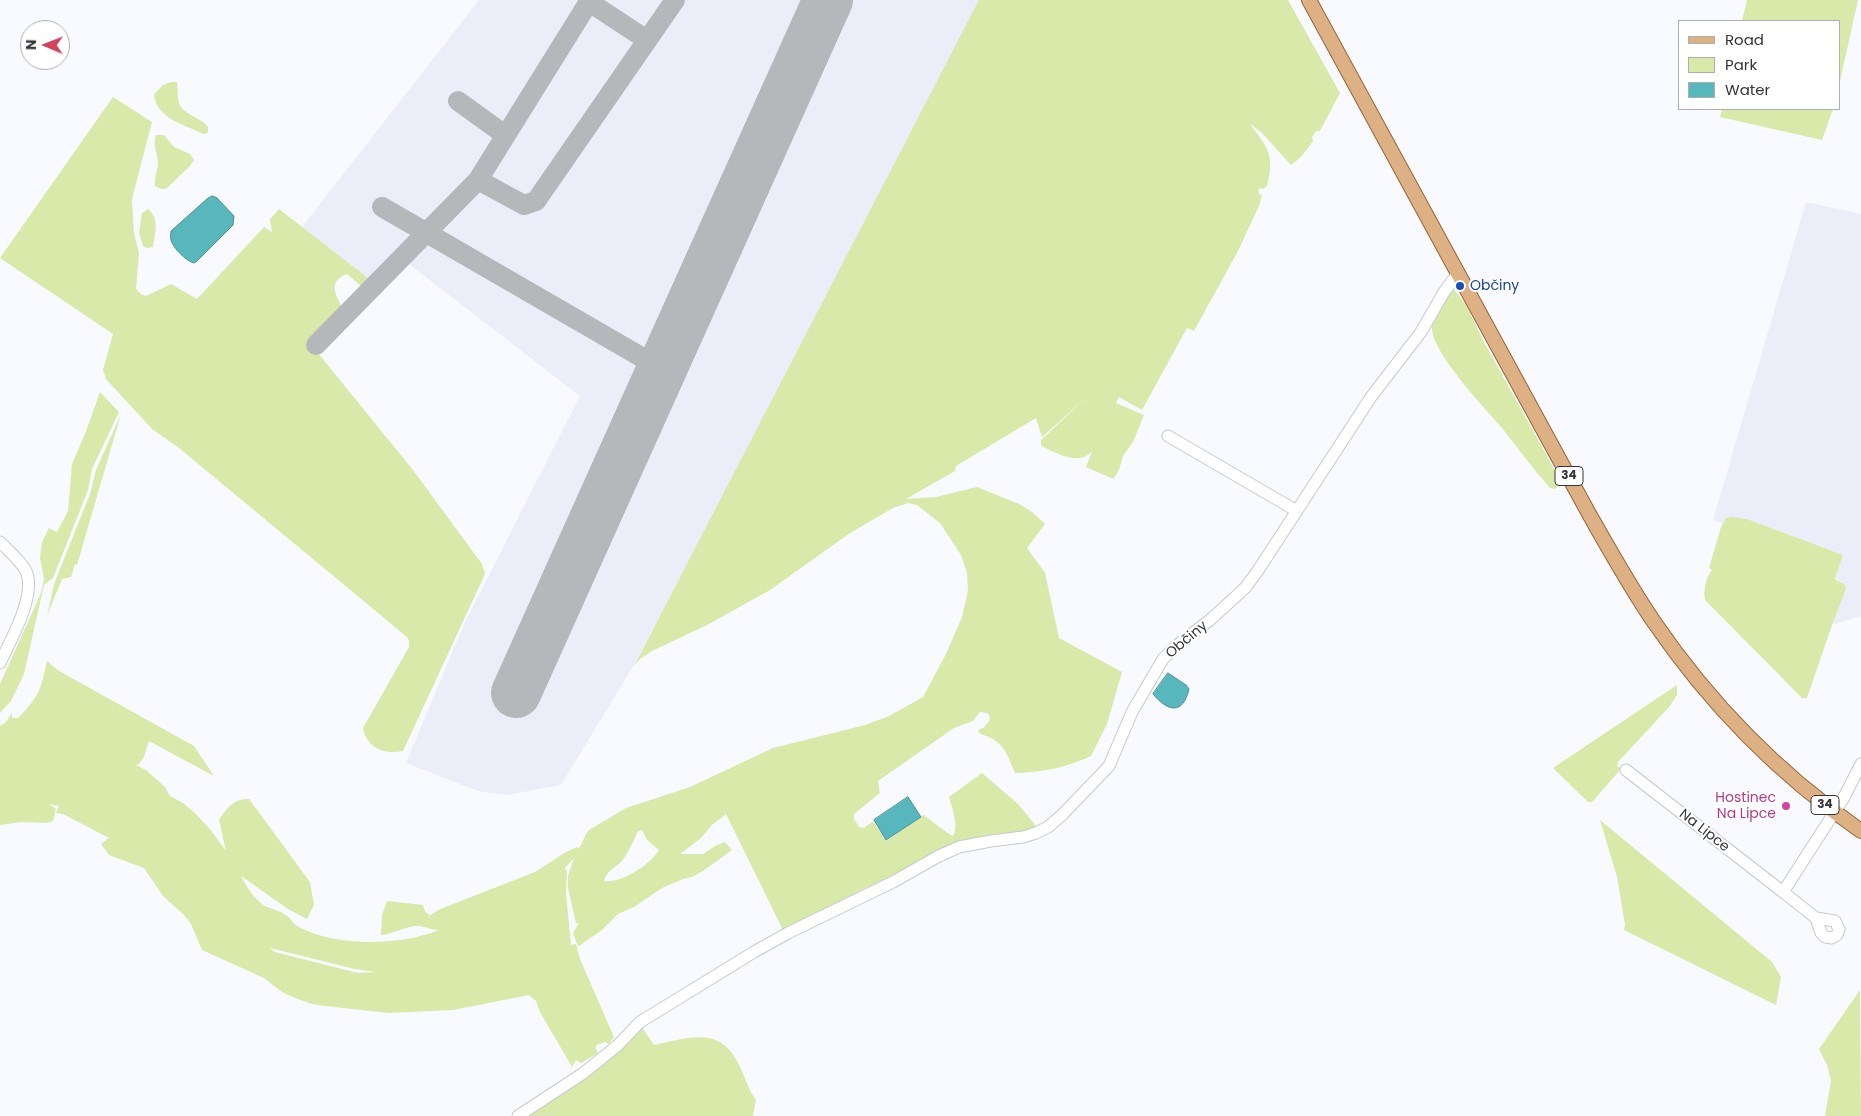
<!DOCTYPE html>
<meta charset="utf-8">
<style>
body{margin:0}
#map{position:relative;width:1861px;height:1116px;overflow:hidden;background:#f8faff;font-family:Poppins,sans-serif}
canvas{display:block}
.legend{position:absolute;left:1678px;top:20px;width:162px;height:90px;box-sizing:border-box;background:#fff;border:1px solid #aeaeaf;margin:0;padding:6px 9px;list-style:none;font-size:15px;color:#343537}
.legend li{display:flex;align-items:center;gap:10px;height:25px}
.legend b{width:25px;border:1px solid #aeaeaf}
.north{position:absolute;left:20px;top:20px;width:50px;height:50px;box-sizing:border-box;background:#fff;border:1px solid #aeaeaf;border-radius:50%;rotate:271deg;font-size:14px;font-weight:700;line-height:20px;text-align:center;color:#343537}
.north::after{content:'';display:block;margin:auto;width:18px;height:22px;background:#d2425d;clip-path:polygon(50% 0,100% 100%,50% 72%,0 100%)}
</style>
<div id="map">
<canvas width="1861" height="1116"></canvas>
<ul class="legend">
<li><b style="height:6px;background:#deb185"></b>Road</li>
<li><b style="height:14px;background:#d8e9a9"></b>Park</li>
<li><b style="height:14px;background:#58b7bd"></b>Water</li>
</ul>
<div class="north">N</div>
</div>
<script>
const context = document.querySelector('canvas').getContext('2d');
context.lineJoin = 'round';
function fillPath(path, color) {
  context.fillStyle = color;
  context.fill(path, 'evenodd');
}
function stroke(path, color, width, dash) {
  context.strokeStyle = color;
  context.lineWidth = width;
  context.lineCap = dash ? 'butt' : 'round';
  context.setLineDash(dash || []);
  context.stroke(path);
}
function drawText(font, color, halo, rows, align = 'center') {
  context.font = font + ' Poppins,sans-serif';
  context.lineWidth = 4;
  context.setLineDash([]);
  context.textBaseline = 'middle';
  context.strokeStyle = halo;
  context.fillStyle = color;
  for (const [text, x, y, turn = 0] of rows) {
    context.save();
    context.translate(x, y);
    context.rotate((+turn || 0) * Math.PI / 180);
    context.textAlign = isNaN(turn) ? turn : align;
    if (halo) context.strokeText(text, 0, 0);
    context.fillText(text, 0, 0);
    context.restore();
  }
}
fillPath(new Path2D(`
 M479 0H980L881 195 634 665 561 785 507 795 478 791 406 763 464 624 580 396 401 258 380 279 368 278 302 227Z
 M1806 202 1861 214V616L1832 625 1846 589 1845 585 1836 578 1842 555 1747 519 1726 518 1723 524 1713 520Z`), '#ebeef9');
fillPath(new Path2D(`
 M979 0H1288L1340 93 1320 131H1316L1312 137 1313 141C1306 151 1301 158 1291 165L1262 133 1249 123C1268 148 1275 154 1267 186L1263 189 1260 188 1258 190 1259 194 1262 195 1259 206 1238 251 1194 331 1187 328 1142 410 1119 397 1116 403 1144 415 1133 442 1123 456 1119 470 1114 478H1111L1086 467 1092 451C1078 467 1058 453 1041 446V440L1089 395 1042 437 1036 418 956 466 955 471 906 499 936 497 977 487 1019 504 1032 512 1045 524 1027 548 1045 573 1059 638 1122 672 1107 724 1091 756C1064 768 1045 772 1015 773 1007 753 1003 740 980 734L978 730 983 728 990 720 989 715 987 713 980 712 973 721 954 728 878 781 880 793 854 814V819L859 827 864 828 873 821 886 841 924 815C929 819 948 834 953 836 959 826 952 808 949 797L982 773 1018 804 1037 827 913 865 884 880 883 882 865 888 832 908 784 932 726 814 712 825 701 838 680 854H703L715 846 725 842 732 850 703 871 692 877 683 879 662 888 634 907 618 914 602 930 579 946 577 944 573 933 579 923H576L568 888V876L574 858 564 869 567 870 566 893 571 945 576 944 580 959 614 1037 609 1044 605 1042 596 1045V1049L598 1053 581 1063 576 1060 572 1067 540 1012 536 1001 529 995 453 1010 389 1013 325 1006 312 1004 295 998 282 992 264 978 202 950 191 924 184 915 163 896 144 868 109 855 101 844 109 838 63 814 56 813 59 806 49 804 56 809 53 821 47 823 21 822 0 825V726L6 722 12 713V718H18C39 697 41 689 47 661L59 671 194 746 214 776 149 741 144 757 139 764 136 765 146 770 165 787 170 796 183 803 195 813 210 829 226 851 219 820C226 809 234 798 249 799L310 882 314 905 307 919 288 909 241 876C246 886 255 900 265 906 272 909 280 911 286 915 291 918 292 923 297 926 333 947 401 946 439 930 433 930 425 927 420 926 408 925 393 934 381 935L382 915 387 901 423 905 425 912 429 914V916L438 910 535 872 566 852 577 847 579 849 586 834 589 830 626 808 690 787 773 748 865 725 889 716 923 697 946 654 962 617 968 591 967 573 961 555 940 523 917 505 908 503 893 508 850 533 770 590 709 624 652 651 640 659 634 666ZM642 830 647 840 659 850C651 864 621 884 604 881 607 871 613 869 620 863 628 854 633 842 638 831ZM270 948 355 969 376 972 358 973 275 952Z
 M1747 0H1858L1840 81V21H1742Z
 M171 82H177C178 88 177 97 179 103 183 115 201 117 208 127V132L205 134 201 133C183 124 156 118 154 94L163 85Z
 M113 97 152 122 132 199 134 233 139 253 136 289 141 294 146 296 171 284 197 299 264 227 272 232 270 219 279 209 368 278 362 287 347 274C326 282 337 296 343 310L309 342 413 470 482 564 485 574 403 751C384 755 367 748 363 728L409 647V641L407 637 179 448 152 429 106 379 103 370 113 334 0 258Z
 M1722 109H1833L1822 140 1720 117Z
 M156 135H164L174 147 190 154 194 160 190 166 166 189H161L155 186C154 178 157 172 158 165 158 154 152 145 156 135Z
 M148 209C160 218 155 233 153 247L147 248 143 246 139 233 142 213Z
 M1453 288 1466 305 1484 342 1547 456 1559 479 1558 486 1555 489 1550 488C1533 469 1518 448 1502 428 1485 408 1432 353 1432 328 1432 315 1446 299 1453 288Z
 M100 392 119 412 92 469 88 490 53 578 44 585 24 674 11 701 0 713V684L41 593 44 579 40 558 42 542 49 528 57 532 68 511 72 464 85 434Z
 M121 414 77 565 75 564 71 577 62 579 47 616 54 584 90 494 96 470Z
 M1732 517 1747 519 1843 555 1835 579 1845 585 1846 589 1832 625 1807 698H1802L1705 600C1703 590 1706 577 1712 570L1709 568 1721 527 1726 518Z
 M1677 685V695L1669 707 1618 762 1617 766 1621 769 1592 802H1588L1553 768Z
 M1600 820 1772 962 1781 977 1776 1005 1624 930 1625 925 1617 877Z
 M1860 990 1861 1116H1825L1831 1081 1827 1065 1819 1049Z
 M639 1029H643L654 1045C687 1038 721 1025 739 1065 745 1076 748 1090 756 1100L753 1116H527Z`), '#d8e9a9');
const water = new Path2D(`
 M213 196 217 198 234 216 233 225 197 261 194 263C186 261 173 248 171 240 170 237 171 234 171 231L208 198Z
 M1168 673 1186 685 1189 689C1183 715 1168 712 1153 694Z
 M908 797 921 817 886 840 874 820Z`);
fillPath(water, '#58b7bd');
stroke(water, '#4d9095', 1);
stroke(new Path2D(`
 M589 2 647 40
 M458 101 505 135
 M478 180 524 205 536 201 675 0
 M382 207 662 369
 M316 345 478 180 590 0`), '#b6b7bb', 20);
stroke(new Path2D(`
 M516 693 828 0`), '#b6b7bb', 50);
const minor = new Path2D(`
 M1168 436 1297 511
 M0 542C9 551 20 560 26 571 37 595 10 641 0 663
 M1626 770 1783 892
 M1816 918 1783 892 1843 799 1861 764
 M1816 918 1835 921 1839 929 1837 935 1832 938 1825 937 1821 933Z
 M518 1116 582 1074 617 1046 640 1022 754 952 788 933 893 882 937 857 959 847 991 841 1023 837 1036 833 1048 827 1062 815 1109 766 1132 712 1163 659 1176 646 1210 620 1245 588 1257 572 1371 397 1421 332 1444 292 1458 273`);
const major = new Path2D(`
 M1309 0 1588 512C1609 549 1630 587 1654 622 1710 704 1780 775 1861 831`);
stroke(minor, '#c7c9ce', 13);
stroke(major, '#946435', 16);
stroke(minor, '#fff', 11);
stroke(major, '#deb185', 14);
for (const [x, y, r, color] of [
 [1460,286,5,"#1a4fb4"],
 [1786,806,5,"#d1479c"]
]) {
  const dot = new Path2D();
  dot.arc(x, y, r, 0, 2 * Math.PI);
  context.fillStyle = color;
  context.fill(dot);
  stroke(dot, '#fff', 2);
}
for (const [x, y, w] of [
 [1569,476,28],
 [1825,805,28]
]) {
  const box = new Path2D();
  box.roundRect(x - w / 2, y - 9.5, w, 19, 4);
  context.fillStyle = '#fff';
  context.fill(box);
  stroke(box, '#343537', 1);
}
drawText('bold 12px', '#343537', null, [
 ["34",1569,476],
 ["34",1825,805]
]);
drawText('14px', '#164399', '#fff', [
 ["Občiny",1470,286]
], 'left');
drawText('14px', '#343537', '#fff', [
 ["Občiny",1187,640,-40],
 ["Na Lipce",1704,831,38]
]);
drawText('14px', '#b23c85', '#fff', [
 ["Hostinec",1776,798],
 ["Na Lipce",1776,814]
], 'right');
</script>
